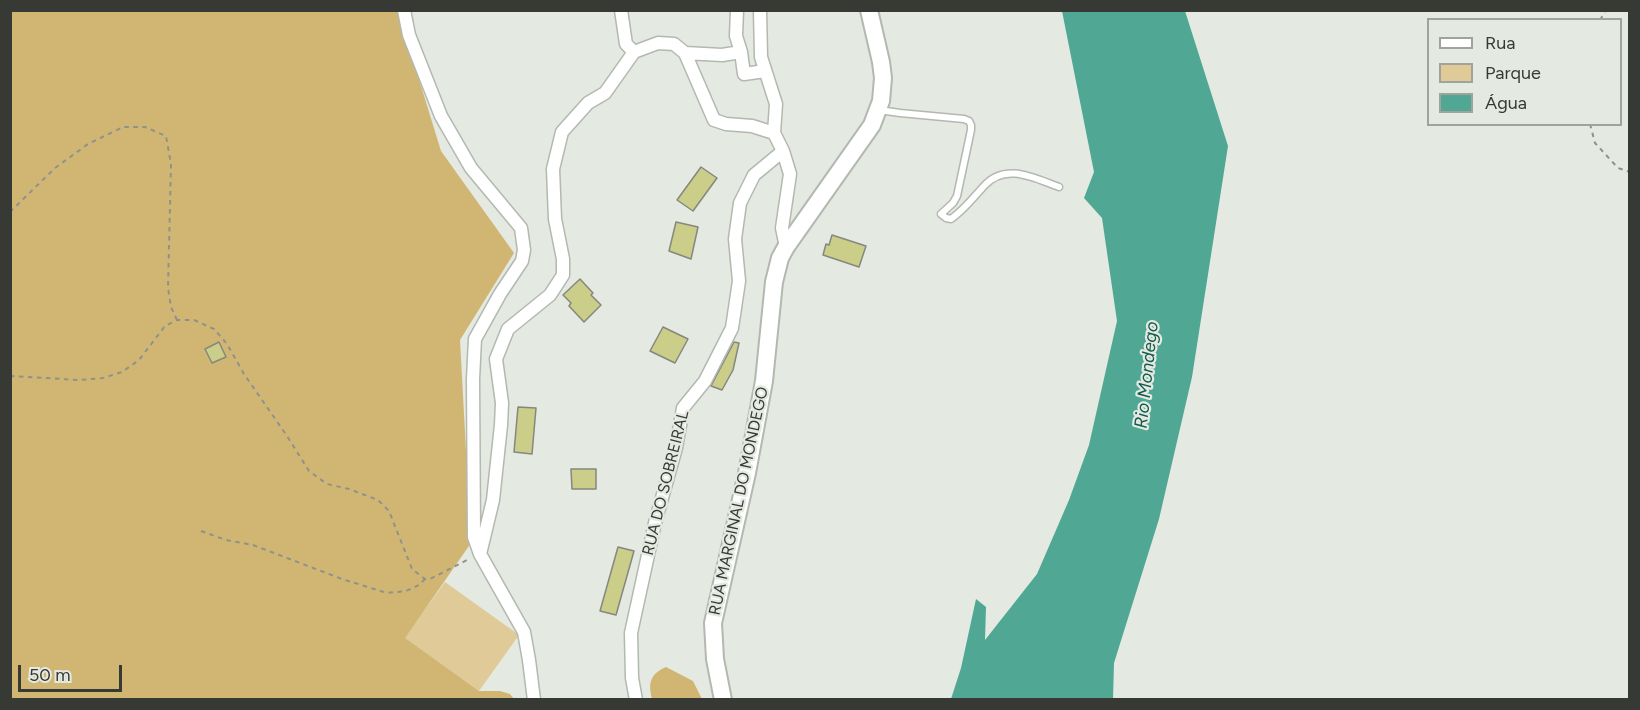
<!DOCTYPE html>
<meta charset="utf-8">
<style>
body{margin:0}
#map{position:relative;width:1640px;height:710px;overflow:hidden;background:#e4e9e1;font-family:Figtree,sans-serif}
canvas{display:block}
.frame{position:absolute;inset:0;border:12px solid #373935;pointer-events:none}
.legend{position:absolute;left:1427px;top:18px;width:195px;height:108px;box-sizing:border-box;background:#e4e9e1;border:2px solid #9fa39c;margin:0;padding:8px 10px;list-style:none;font-size:18px;color:#373935}
.legend li{display:flex;align-items:center;gap:12px;height:30px}
.legend b{width:30px;border:2px solid #9fa39c}
.scale{position:absolute;left:18px;top:665px;width:104px;height:27px;box-sizing:border-box;border:3px solid #373935;border-top:0;padding-left:8px;font-size:18px;line-height:21px;white-space:nowrap;color:#373935;-webkit-text-stroke:4px #e4e9e1;paint-order:stroke}
</style>
<div id="map">
<canvas width="1640" height="710"></canvas>
<div class="frame"></div>
<ul class="legend">
<li><b style="height:8px;background:#fff"></b>Rua</li>
<li><b style="height:16px;background:#dfca98"></b>Parque</li>
<li><b style="height:16px;background:#4fa794"></b>Água</li>
</ul>
<div class="scale">50 m</div>
</div>
<script>
const context = document.querySelector('canvas').getContext('2d');
context.lineJoin = 'round';
function fillPath(path, color) {
  context.fillStyle = color;
  context.fill(path, 'evenodd');
}
function stroke(path, color, width, dash) {
  context.strokeStyle = color;
  context.lineWidth = width;
  context.lineCap = dash ? 'butt' : 'round';
  context.setLineDash(dash || []);
  context.stroke(path);
}
function drawText(font, color, halo, rows, align = 'center') {
  context.font = font + ' Figtree,sans-serif';
  context.lineWidth = 4.5;
  context.setLineDash([]);
  context.textBaseline = 'middle';
  context.strokeStyle = halo;
  context.fillStyle = color;
  for (const [text, x, y, turn = 0] of rows) {
    context.save();
    context.translate(x, y);
    context.rotate((+turn || 0) * Math.PI / 180);
    context.textAlign = isNaN(turn) ? turn : align;
    if (halo) context.strokeText(text, 0, 0);
    context.fillText(text, 0, 0);
    context.restore();
  }
}
fillPath(new Path2D(`
 M445 582 519 635 479 691 404 638Z`), '#dfca98');
fillPath(new Path2D(`
 M10 11H398L441 151 514 253 460 340 471 543 405 638 479 691H500L510 694 514 699H11Z
 M666 667 693 681 702 699H652C648 683 650 674 666 667Z`), '#d1b673');
fillPath(new Path2D(`
 M1062 11H1185L1228 146 1192 377 1159 519 1114 663 1113 699H951L961 668 976 599 986 607 985 640 1037 574 1069 500 1089 445 1117 321 1102 218 1084 198 1094 172Z`), '#4fa794');
const building = new Path2D(`
 M701 167 717 178 693 211 677 200Z
 M676 222 698 227 691 259 669 251Z
 M832 235 866 246 859 267 823 255 826 244 829 245Z
 M580 279 593 293 591 295 601 305 584 322 569 306 571 303 563 295Z
 M663 327 688 339 675 363 650 351Z
 M219 342 226 357 212 363 205 349Z
 M734 342 739 343 733 370 722 390 711 386Z
 M518 407 536 408 532 454 514 452Z
 M571 469H596V489H572Z
 M618 547 634 551 616 615 600 611Z`);
fillPath(building, '#cbce88');
stroke(building, '#86877e', 1.5);
const service = new Path2D(`
 M879 110 900 113 964 119 969 121 971 125V130L957 196 953 203 941 214 946 218 951 219C964 210 973 198 984 186 1005 162 1034 178 1059 187`);
const minor = new Path2D(`
 M404 10 409 35 441 116 471 168 521 228 524 250 522 261 500 294 475 339 473 379 474 537 480 554 524 632 529 660 534 700
 M621 10 626 44 634 52
 M737 10 736 36 741 52 744 74 765 71
 M760 10 761 57 776 104 774 133
 M685 53 714 120 726 124 752 126 774 133 783 151 790 174 782 228 786 247
 M480 554 493 500 501 425 502 403 496 359 508 329 550 295 563 275V259L555 219 553 169 562 132 588 103 605 93 634 52 658 43 674 44 685 53 722 55 741 52
 M636 700 632 678 631 633 655 523 676 448 683 408 705 381 732 328 739 281 735 239 740 203 754 175 783 151`);
const secondary = new Path2D(`
 M723 700 715 659 713 623 747 473 764 381 774 282 780 258 786 247 872 125 881 101 883 78 881 62 869 10`);
stroke(service, '#b3b8b0', 9);
stroke(minor, '#b3b8b0', 15);
stroke(secondary, '#b3b8b0', 20);
stroke(new Path2D(`
 M1600 20 1606 10
 M1590 124 1595 143 1618 168 1630 172
 M10 212 55 168 88 144 123 127H145L166 136 171 164 168 288 171 307 177 320
 M10 376 79 380 103 378 122 372 139 360 165 326 177 320H194L214 329 227 344 244 374 287 436 309 471 327 484 349 489 378 500 389 511 412 569 425 579H430L469 559
 M201 531 226 540 253 545 342 579 387 593 406 591 419 585 425 579`), '#8f928c', 2, [4.5, 4.5]);
stroke(service, '#fff', 6);
stroke(minor, '#fff', 12);
stroke(secondary, '#fff', 16);
drawText('16px', '#373935', '#e4e9e1', [
 ["RUA DO SOBREIRAL",666,483,-76],
 ["RUA MARGINAL DO MONDEGO",739,501,-78]
]);
drawText('italic 18px', '#125b4d', '#e4e9e1', [
 ["Rio Mondego",1147,375,-84]
]);
</script>
